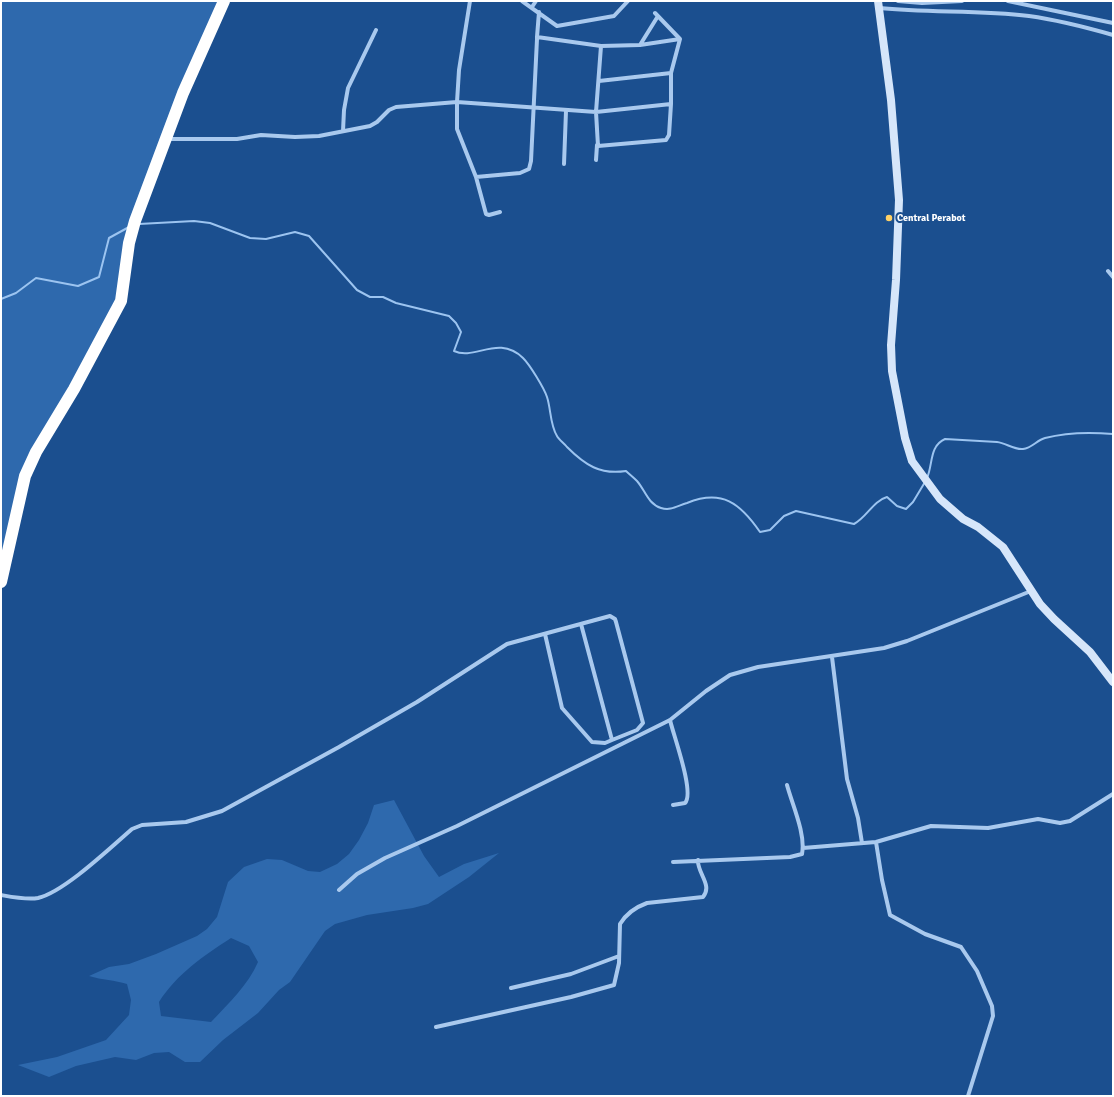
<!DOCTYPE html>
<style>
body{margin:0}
#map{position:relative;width:1114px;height:1097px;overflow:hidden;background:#1b4f8f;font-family:Signika,sans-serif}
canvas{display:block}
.frame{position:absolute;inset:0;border:2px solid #fff;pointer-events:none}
</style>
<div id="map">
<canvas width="1114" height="1097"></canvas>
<div class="frame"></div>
</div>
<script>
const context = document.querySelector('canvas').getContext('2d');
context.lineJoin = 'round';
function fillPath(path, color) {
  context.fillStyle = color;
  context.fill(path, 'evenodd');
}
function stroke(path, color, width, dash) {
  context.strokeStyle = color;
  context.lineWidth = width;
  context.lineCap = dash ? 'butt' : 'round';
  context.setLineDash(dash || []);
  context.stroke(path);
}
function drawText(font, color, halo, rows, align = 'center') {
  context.font = font + ' Signika,sans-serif';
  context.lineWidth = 4;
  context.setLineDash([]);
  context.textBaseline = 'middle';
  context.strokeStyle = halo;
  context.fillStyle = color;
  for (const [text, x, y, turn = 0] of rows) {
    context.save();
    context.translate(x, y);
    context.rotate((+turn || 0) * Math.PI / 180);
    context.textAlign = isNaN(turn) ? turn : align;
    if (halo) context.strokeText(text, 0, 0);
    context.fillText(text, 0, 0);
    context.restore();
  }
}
fillPath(new Path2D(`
 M1 1H221L169 120 119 295 26 465 1 565Z
 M394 800 424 856 439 877 464 864 499 853 469 877 428 904 413 908 367 915 335 924 325 931 290 982 279 990 258 1013 223 1040 200 1062H185L169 1052 154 1053 136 1060 115 1057 76 1066 49 1077 18 1065 57 1057 106 1040 129 1015 131 1000 127 984C115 980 102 980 89 976L109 967 129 964 156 954 197 936 207 929 217 917 228 882 244 867 267 859 282 860 308 871 320 872 337 864 349 854 359 840 368 823 374 805ZM231 938 249 946 258 962C248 985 229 1003 211 1022L161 1016 159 1002C177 974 203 956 231 938Z`), '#2e69ad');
stroke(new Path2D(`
 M139 224 194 221 210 223 250 238 266 239 295 232 309 236 357 290 370 297H383L396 303 449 316 456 323 461 332 454 351C475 361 498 334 523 358 530 365 544 388 547 397 551 409 550 425 557 436 559 440 564 443 567 447 585 465 600 475 626 471 629 474 633 477 637 481 645 490 648 504 661 508 671 511 677 506 687 503 722 489 740 503 760 532L770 530 784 516 796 511 854 524C867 517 873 501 887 497L897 506 906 509 913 502 925 482
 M1 299 16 293 36 278 78 286 99 277 109 238 129 227
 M927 478C933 465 929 446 945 439L997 442C1006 443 1014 450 1023 449 1032 448 1037 440 1045 438 1068 432 1090 432 1113 434`), '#9cc4f0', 2);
stroke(new Path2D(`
 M522 1 557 26 614 16 628 1
 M898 1 922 3 962 1
 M1008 1 1113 23
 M532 7 536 1
 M879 8C929 13 979 10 1029 16 1058 20 1085 27 1113 35
 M655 13 680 39 671 73
 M537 37 539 12
 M640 45 658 16
 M601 46 640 45 680 39
 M599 81 671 73V104
 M343 131 344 110 348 88 376 30
 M166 139H237L261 135 295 137 319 136 370 126 377 122 389 110 396 107 457 102 459 70 470 1
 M596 160 597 145
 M564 164 566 111
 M476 177 520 173 529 169 531 161 537 39V37L601 46 596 112 598 146 666 140 669 135 671 104 596 112 457 102V129L476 177 486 214 489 215 500 212
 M1108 271 1113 277
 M545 634 562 708 592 742 605 743 612 740 581 624
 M832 657 847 779 858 818 862 843
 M670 720C673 734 695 793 685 803L673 805
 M876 842 882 880 890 915 925 934 961 947 977 971 992 1006 993 1016 968 1096
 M803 848 876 842 931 826 988 828 1038 819 1060 823 1070 821 1113 794
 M673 862 790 857 802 854C806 834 792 804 787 785
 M339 890 357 874 385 858 457 826 670 720 706 691 730 675 758 667 884 648 907 641 1031 591
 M1 895C12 897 27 900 38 898 64 892 110 848 132 829L142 825 186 822 222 811 339 747 417 702 507 644 610 616 615 619 616 622 643 723 637 730 612 740
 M511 988 571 974 619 956
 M436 1027 571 997 614 985 619 963 620 924C626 914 636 907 647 903L703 897C713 885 697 873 698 860`), '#a9c9ee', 4);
stroke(new Path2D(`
 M878 1 891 100 899 200 896 280 891 345 892 371 905 438 912 461 940 499 963 519 978 527 1003 547 1040 604 1054 619 1090 652 1113 682`), '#d6e6fa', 8);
stroke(new Path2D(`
 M1 582 25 476 36 452 74 389 121 301 129 243 135 221 183 93 224 1`), '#fff', 12);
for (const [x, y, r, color] of [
 [889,218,4,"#ffd166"]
]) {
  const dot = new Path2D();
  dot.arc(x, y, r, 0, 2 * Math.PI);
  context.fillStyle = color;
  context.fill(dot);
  stroke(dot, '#1b4f8f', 1.5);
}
drawText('bold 10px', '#fff', '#1b4f8f', [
 ["Central Perabot",897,218]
], 'left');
</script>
